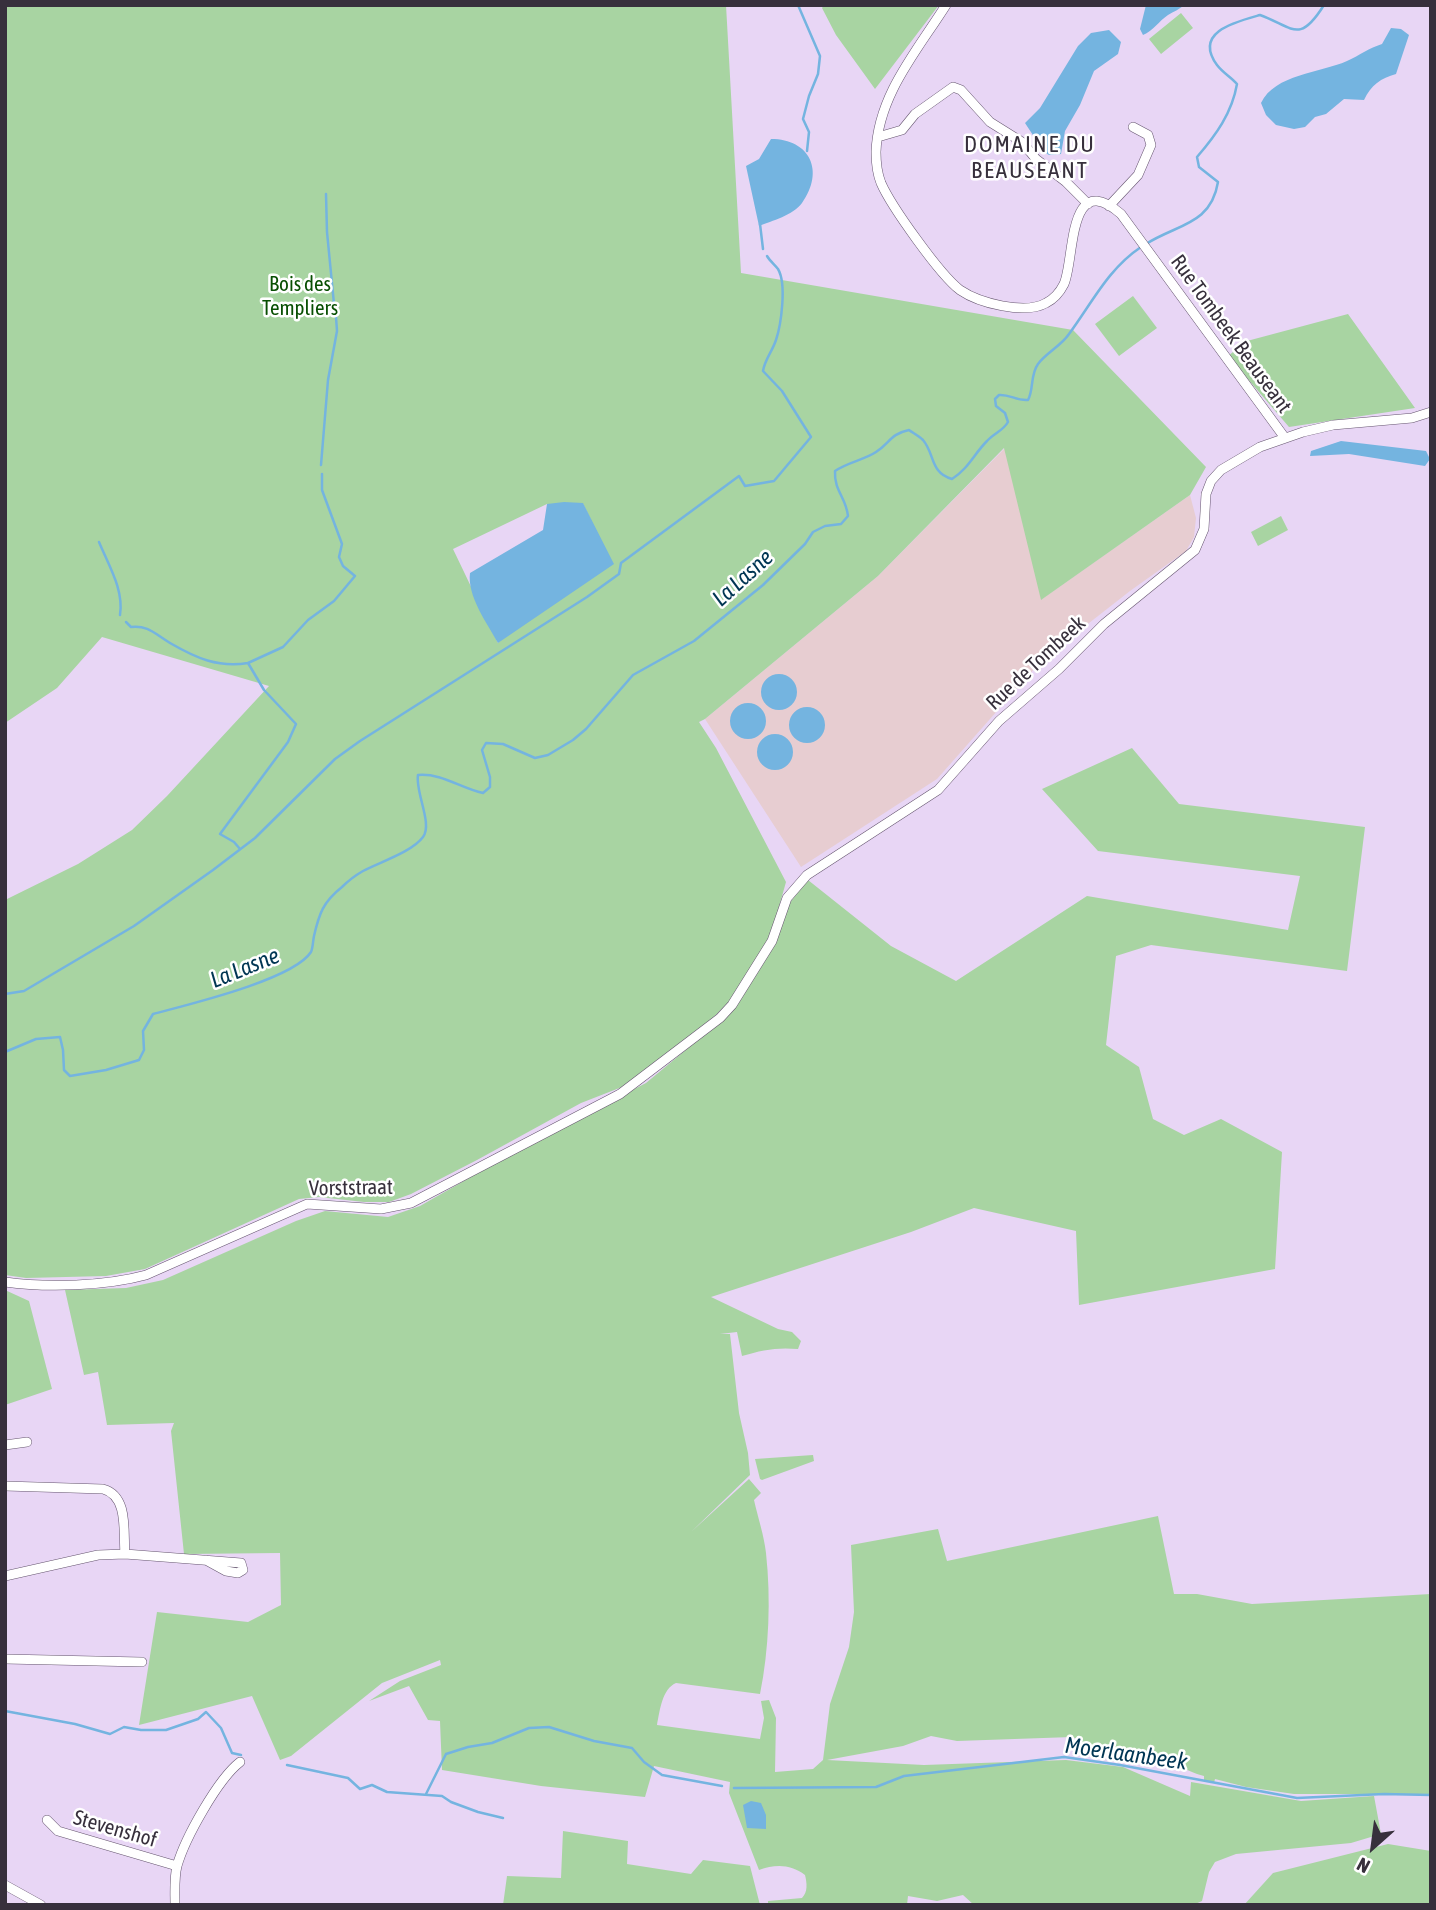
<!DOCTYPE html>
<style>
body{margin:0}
#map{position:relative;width:1436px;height:1910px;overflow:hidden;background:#e8d6f5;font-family:"Asap Condensed",sans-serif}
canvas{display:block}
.frame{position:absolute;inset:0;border:7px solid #37303c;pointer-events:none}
.north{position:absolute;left:1338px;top:1812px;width:70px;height:70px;-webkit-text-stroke:5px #fff;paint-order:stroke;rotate:208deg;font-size:19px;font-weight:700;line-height:28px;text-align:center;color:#37303c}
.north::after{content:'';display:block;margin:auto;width:24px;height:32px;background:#37303c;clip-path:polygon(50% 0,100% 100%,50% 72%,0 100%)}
</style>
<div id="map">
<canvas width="1436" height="1910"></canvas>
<div class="frame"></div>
<div class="north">N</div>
</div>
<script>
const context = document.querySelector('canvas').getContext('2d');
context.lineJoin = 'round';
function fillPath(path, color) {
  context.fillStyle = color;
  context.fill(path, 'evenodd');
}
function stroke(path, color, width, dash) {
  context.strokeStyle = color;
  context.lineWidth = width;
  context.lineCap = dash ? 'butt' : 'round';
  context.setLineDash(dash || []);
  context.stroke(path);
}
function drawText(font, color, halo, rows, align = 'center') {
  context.font = font + ' "Asap Condensed",sans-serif';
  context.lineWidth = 5;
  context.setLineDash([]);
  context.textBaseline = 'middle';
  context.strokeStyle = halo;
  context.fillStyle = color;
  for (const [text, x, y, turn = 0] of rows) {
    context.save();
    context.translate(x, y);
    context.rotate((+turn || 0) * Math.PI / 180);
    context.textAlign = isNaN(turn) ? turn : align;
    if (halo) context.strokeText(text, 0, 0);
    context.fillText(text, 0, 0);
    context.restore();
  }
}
fillPath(new Path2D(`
 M1005 448 1042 599 1190 495 1196 518 1194 537 1186 551 1130 591 1043 659 937 779 801 867 705 719 878 576Z`), '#e7cdd1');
fillPath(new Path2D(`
 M5 5H726L741 273 1073 330 1206 467 1190 495 1041 600 1004 448 878 576 705 719 699 722 716 748 786 882 775 921 808 880 891 946 956 981 1087 896 1288 930 1300 876 1098 851 1042 789 1132 748 1179 804 1365 827 1347 971 1151 945 1116 956 1106 1045 1139 1067 1153 1119 1184 1135 1221 1119 1282 1152 1275 1269 1079 1305 1076 1231 974 1208 911 1232 711 1297 778 1329 792 1332 801 1341 798 1349C777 1347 762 1350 742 1356L737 1332 720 1334H730L739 1413 748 1453 750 1475 691 1532 749 1479 761 1493 754 1500C758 1518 764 1535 766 1553 771 1599 769 1649 760 1694L676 1683C662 1689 660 1710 657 1725L760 1739 764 1718 761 1701 769 1700 776 1718 775 1772 813 1769 823 1760 830 1704 849 1647 854 1612 851 1545 938 1529 947 1561 1158 1516 1174 1594H1197L1252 1604 1431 1594V1794H1294L1246 1787 1215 1779 1214 1783 1204 1781V1776C1180 1770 1170 1756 1145 1763L1134 1757 1102 1748H1085L1078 1739 1072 1737 957 1741 931 1736 903 1746 827 1760 924 1765 1066 1760 1123 1767 1190 1796 1191 1782 1301 1801 1374 1796 1381 1834 1351 1843 1236 1854 1215 1862 1209 1872 1202 1901 1193 1905H974L963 1895 937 1901 908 1896 907 1905H768V1901L802 1898C808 1892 807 1883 805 1875 791 1864 775 1864 759 1870L729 1793 730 1782 654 1766 645 1797 541 1786 442 1770 440 1721 428 1720 409 1686 369 1701 400 1681 441 1665 440 1660 382 1683 291 1756 280 1760 252 1696 139 1725 157 1612 248 1622 281 1605 280 1553 184 1554 171 1431 174 1423 107 1425 98 1372 84 1375 65 1290 126 1288 163 1280 296 1221 325 1211 388 1217 420 1206 534 1141 646 1083 723 1019 731 1000 712 1019 622 1087 581 1103 477 1160 411 1194 389 1202H364L319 1197 299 1199 145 1269 106 1276 26 1278 5 1275V900L78 864 132 830 167 796 269 686 102 637 57 688 5 723ZM547 504H583L591 520 498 643 453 549Z
 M824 5H939L875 89 836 35 822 8Z
 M1181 13 1193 28 1161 54 1149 39Z
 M1133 296 1157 328 1119 356 1095 324Z
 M1348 314 1415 408 1289 427 1228 356 1247 341Z
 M1281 516 1288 530 1258 546 1251 532Z
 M5 1290 29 1301 52 1389 5 1405Z
 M813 1455 814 1461 762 1480 760 1479 755 1459Z
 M563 1831 628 1841 627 1864 691 1874 703 1860 750 1866 760 1905H503L507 1876 561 1878Z
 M1388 1844 1431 1851V1905H1244L1273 1873Z`), '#a8d4a2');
fillPath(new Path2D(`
 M1146 5H1184C1179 10 1174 11 1168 15 1159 21 1153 31 1143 35L1140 29Z
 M1391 28 1401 29 1409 35 1396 74C1381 78 1371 85 1364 100L1344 99 1326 114 1315 117 1305 127 1294 129 1276 125 1266 115 1261 103C1275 74 1320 73 1347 61 1360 55 1369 48 1382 44Z
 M1109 30 1121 42 1118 54 1094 71 1080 105 1065 131 1061 154 1049 155 1044 152 1025 123 1040 108 1078 46 1091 33Z
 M771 139C810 139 825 171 802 203 793 215 772 221 759 226L746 166 759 159Z
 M1341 441 1426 451 1430 459 1425 466 1349 454 1310 456 1311 451Z
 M564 502 583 503 614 564 498 643C487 623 467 596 470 573L543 530 547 504Z
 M761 692a18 18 0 1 1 36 0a18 18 0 1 1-36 0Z
 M730 721a18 18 0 1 1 36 0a18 18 0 1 1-36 0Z
 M789 725a18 18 0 1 1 36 0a18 18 0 1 1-36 0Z
 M757 752a18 18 0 1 1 36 0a18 18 0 1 1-36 0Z
 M751 1801 761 1803 766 1815V1829L747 1828 743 1805Z`), '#74b4e0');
stroke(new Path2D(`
 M798 5 820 56 818 74 809 96 803 119 809 132 807 151
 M326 194 327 232 334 304
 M760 224 763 249
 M1146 244C1177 224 1211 225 1218 182L1199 167 1197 157C1216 135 1232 113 1237 84 1231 77 1223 73 1217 65 1193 32 1235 22 1260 15 1293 27 1299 45 1324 5
 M321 465 328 380 337 331 336 317
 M99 542C109 566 124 590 120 615
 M126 622 131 627C148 625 155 634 170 643 196 658 218 668 248 663
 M240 849 234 842 220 834 288 742 296 724 264 690 248 663 283 647 308 620 334 601 355 576 343 566 339 557 342 544 322 490V474
 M5 994 24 991 134 926 213 870 255 838 335 759 360 741 587 597 619 574 621 563 739 476 745 486 774 481 811 437 782 391 763 371C765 359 772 352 776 340 781 325 787 284 778 269 775 265 770 261 767 256
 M5 1052 36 1039 60 1037 63 1050 64 1070 70 1076 106 1070 139 1060 144 1050 143 1031 153 1014C186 1005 293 980 311 952 313 948 313 940 314 936 319 914 323 902 342 887 348 881 356 875 363 871 380 862 412 852 423 837 433 824 415 792 418 775 442 773 460 788 483 793L490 787V777L482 750 486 743 503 744 535 758 548 755 573 740 586 729 633 675 694 641 763 585 805 544 813 532 825 526 841 524 848 516C846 497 834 491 835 471 848 462 864 460 876 452 890 443 890 434 909 430 913 433 919 436 923 440 935 454 930 473 952 479 968 469 974 454 987 441 994 433 1003 431 1008 422L1005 413 996 406 995 399 999 395C1010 394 1016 401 1028 400 1034 389 1030 375 1038 364 1046 353 1061 346 1069 334 1092 303 1108 269 1141 247
 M5 1711 75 1724 110 1734 124 1727 141 1730H166L198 1719 206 1712 221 1728 232 1753 241 1755
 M287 1765 348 1778 360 1789 372 1785 387 1792 442 1796 451 1802 478 1812 503 1818
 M734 1788 876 1787 904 1776 1064 1757 1120 1765 1297 1798 1384 1794 1431 1795
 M426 1794 446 1754 468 1747 492 1743 529 1728 549 1727 594 1741 632 1748 644 1762 662 1775 722 1786`), '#74b4e0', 2.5);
const minor = new Path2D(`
 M946 5C917 51 878 95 876 152 876 163 877 173 881 183 891 206 940 275 960 290 979 303 1025 315 1046 303 1054 299 1060 292 1064 284 1075 260 1067 167 1121 214L1285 438
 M878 137 902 130 915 114 953 87 961 90 990 122 1022 142 1036 159 1066 182 1088 204
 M1109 206 1138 175 1151 145 1148 135 1133 127
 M5 1282C47 1288 106 1286 146 1275L307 1204 381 1209 411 1203 620 1094 720 1018 732 1005 772 941 787 898 807 875 938 790 999 721 1059 669 1104 624 1195 550 1204 529 1206 494 1211 481 1221 470 1260 447 1303 432 1333 425 1412 418 1431 412
 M5 1445 27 1442
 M5 1486 103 1489C129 1496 123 1532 125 1554
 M5 1576 98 1555 125 1554 241 1563 243 1570 238 1573 226 1571 206 1560
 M5 1659 142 1662
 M47 1820 58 1831 177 1866
 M5 1885 41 1905
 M175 1905C175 1892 174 1878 177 1866 185 1838 218 1779 240 1762`);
stroke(minor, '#65556f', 10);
stroke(minor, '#fff', 9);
drawText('21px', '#084f02', '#fff', [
 ["Bois des",300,284],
 ["Templiers",300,308]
]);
drawText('21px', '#37303c', '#fff', [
 ["Rue Tombeek Beauseant",1231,334,54],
 ["Rue de Tombeek",1036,663,-43],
 ["Vorststraat",351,1188,-1],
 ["Stevenshof",115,1829,16]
]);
context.letterSpacing = '2px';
drawText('23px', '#37303c', '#fff', [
 ["DOMAINE DU",1030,145],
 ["BEAUSEANT",1030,171]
]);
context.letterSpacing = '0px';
drawText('italic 23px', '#003553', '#fff', [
 ["La Lasne",743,578,-42],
 ["La Lasne",245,968,-22],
 ["Moerlaanbeek",1126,1754,8]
]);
</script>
